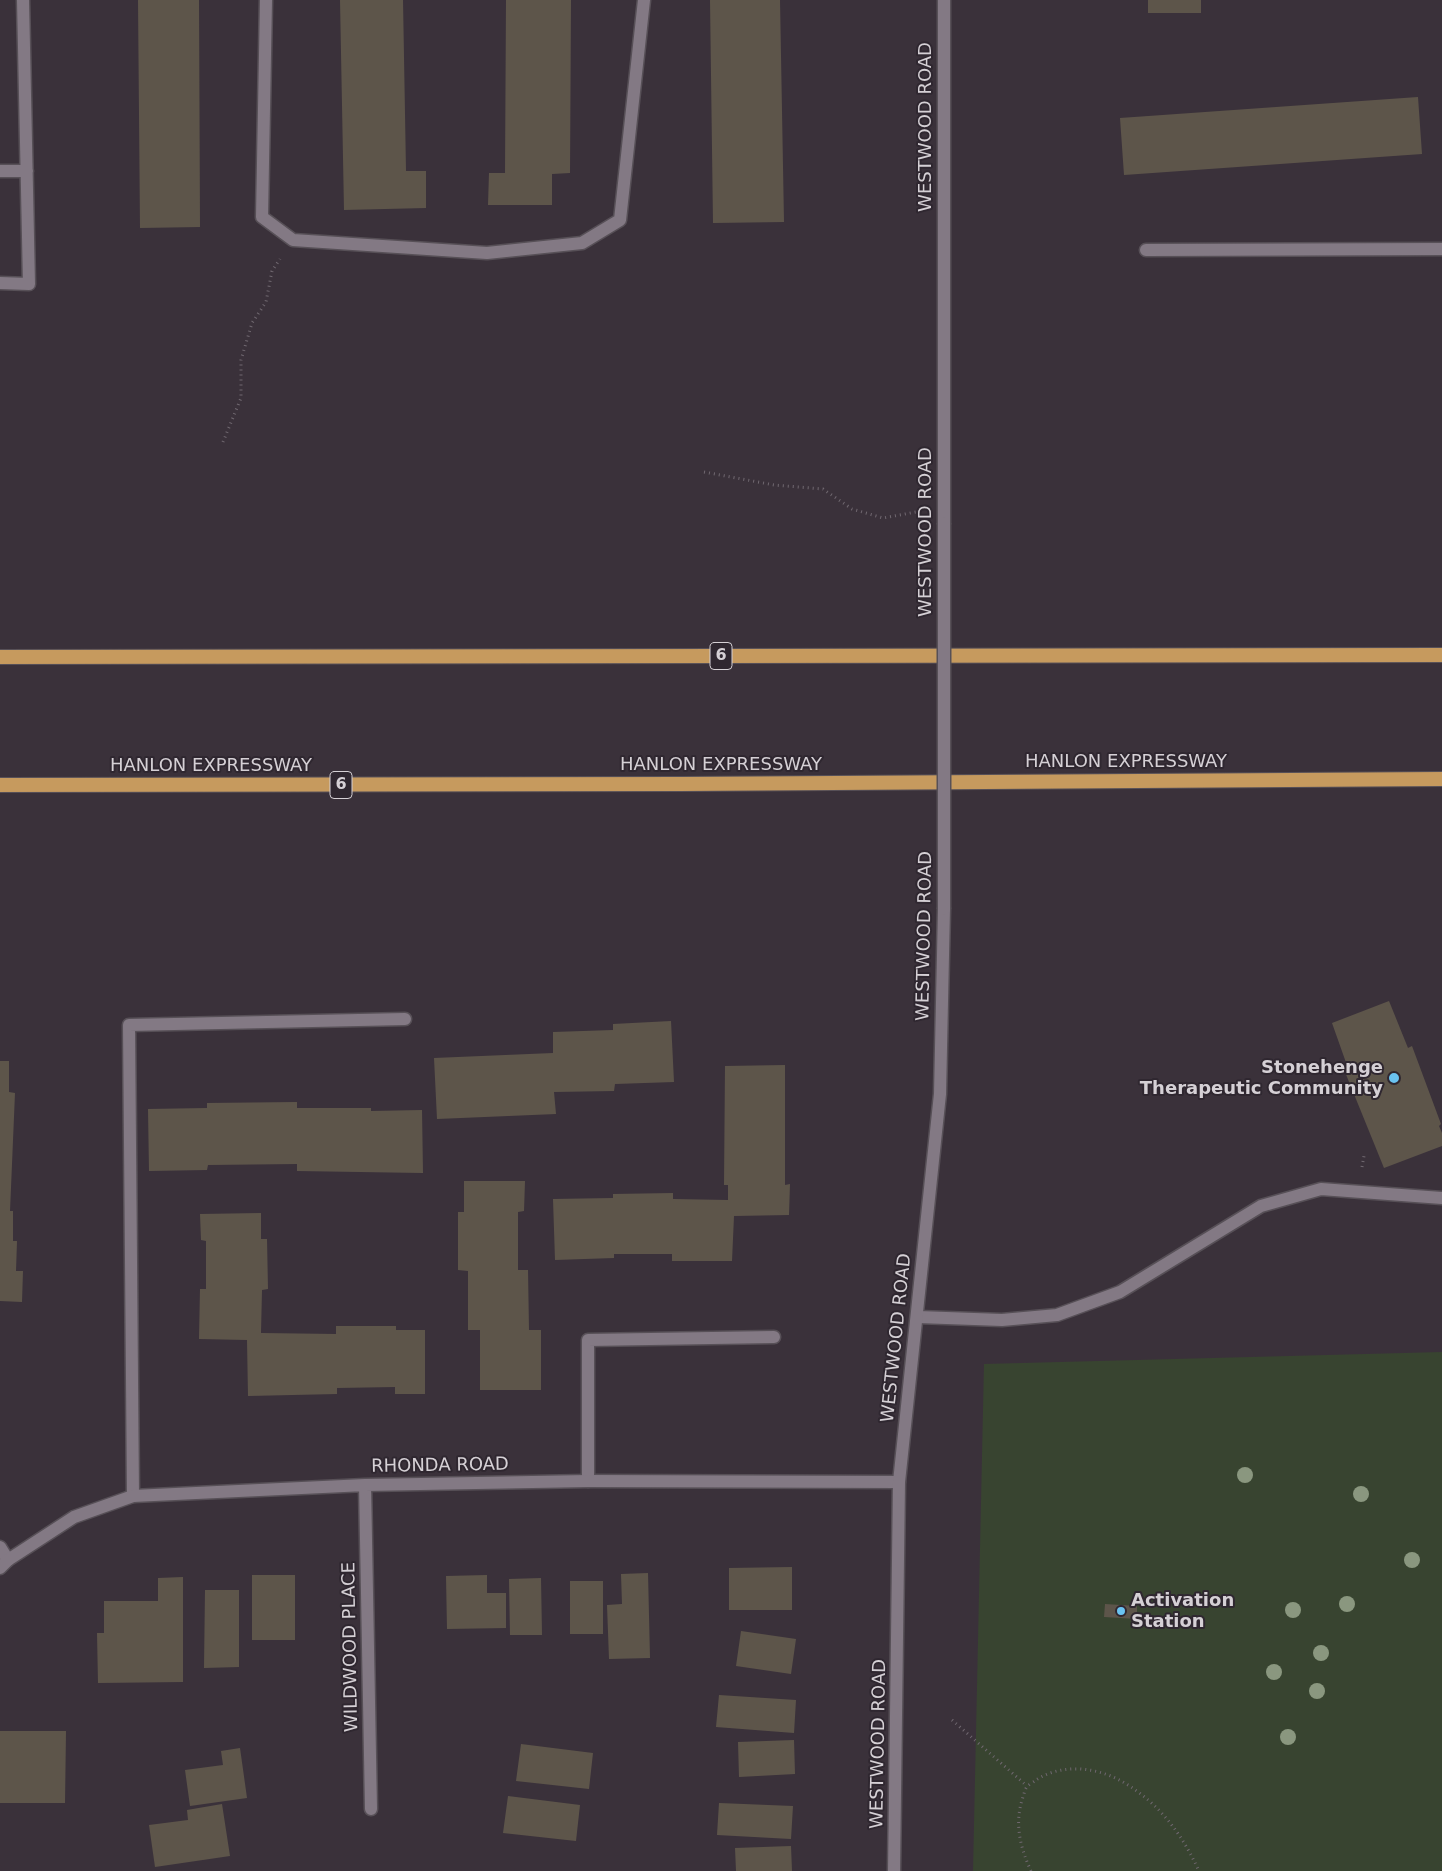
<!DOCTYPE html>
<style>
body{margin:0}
canvas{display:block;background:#3a313a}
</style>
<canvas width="1442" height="1871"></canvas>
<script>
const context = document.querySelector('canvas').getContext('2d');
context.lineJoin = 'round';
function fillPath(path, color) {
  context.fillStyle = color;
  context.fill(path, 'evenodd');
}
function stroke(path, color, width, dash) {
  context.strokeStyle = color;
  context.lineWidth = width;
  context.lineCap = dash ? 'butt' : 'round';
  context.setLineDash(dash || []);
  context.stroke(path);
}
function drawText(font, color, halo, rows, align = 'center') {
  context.font = font + ' "DejaVu Sans",sans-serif';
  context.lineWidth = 4;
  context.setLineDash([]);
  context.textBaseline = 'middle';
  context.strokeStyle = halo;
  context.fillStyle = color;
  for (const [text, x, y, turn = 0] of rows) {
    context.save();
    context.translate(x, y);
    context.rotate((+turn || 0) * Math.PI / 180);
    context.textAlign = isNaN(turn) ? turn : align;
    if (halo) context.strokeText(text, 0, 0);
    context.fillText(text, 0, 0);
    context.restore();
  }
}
fillPath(new Path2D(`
 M1442 1352V1871H973L984 1364Z`), '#384430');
fillPath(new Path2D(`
 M138 0H199L200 227 140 228Z
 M340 0H403L406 171H426V208L344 210Z
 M506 0H571L570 173 552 174V205H488L489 173H505Z
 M710 0H780L784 222 713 223Z
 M1148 0H1201V13H1148Z
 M1418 97 1422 154 1124 175 1120 118Z
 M1389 1001 1408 1048 1412 1046 1441 1124 1439 1126 1442 1133V1146L1384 1168 1345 1072 1349 1071 1332 1023Z
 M671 1021 674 1082 615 1084 614 1091 554 1092 556 1114 437 1119 434 1058 553 1053V1032L613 1030V1024Z
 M0 1061H9V1092L15 1093 10 1211H13V1241H17L16 1271H23L22 1302 0 1301Z
 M785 1065V1185L790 1184 789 1215 734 1216 732 1261H672V1254H614V1258L555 1260 553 1199 613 1198V1194L673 1193V1199L728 1200V1185H724L725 1066Z
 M297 1102V1108H371V1111L422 1110 423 1173 297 1171V1164L208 1165 207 1170 149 1171 148 1109 207 1108V1103Z
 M464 1181H525L524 1211 518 1212V1270H528L529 1330H541V1390H480V1330H468V1271L458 1270V1212H464Z
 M261 1213V1239H267L268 1289 262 1290 261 1333 336 1334V1326H396V1330H425V1394H395V1387L337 1388V1394L248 1396 247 1340 199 1339 200 1289H206V1241L201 1240 200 1214Z
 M792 1567V1610H729V1568Z
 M648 1573 650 1658 609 1659 607 1605 622 1604 621 1574Z
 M252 1575H295V1640H252Z
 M487 1575V1593H506V1628L447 1629 446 1576Z
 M183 1577V1682L98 1683 97 1633H104V1601H158V1578Z
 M541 1578 542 1635H510L509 1579Z
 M570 1581H603V1634H570Z
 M205 1590H239V1667L204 1668Z
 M1105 1604 1137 1606V1619L1104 1617Z
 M741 1631 796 1639 791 1674 736 1666Z
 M719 1695 796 1700 794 1733 716 1727Z
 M0 1731H66L65 1803H0Z
 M794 1740 795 1774 739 1777 738 1742Z
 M521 1744 593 1753 589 1789 516 1781Z
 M240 1748 247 1798 190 1806 185 1770 223 1765 221 1751Z
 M508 1796 580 1805 576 1841 503 1833Z
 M719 1803 793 1806 791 1839 717 1835Z
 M222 1804 230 1856 155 1867 149 1825 188 1820 187 1810Z
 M791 1846 792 1871H736L735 1848Z`), '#5d554a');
const service = new Path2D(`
 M266 0 262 217 293 240 487 253 582 243 620 220 644 0
 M0 171H27
 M1146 250 1442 249
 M0 283 29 284 23 0
 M918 1317 1002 1320 1057 1315 1120 1292 1261 1206 1321 1189 1442 1198
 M588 1481V1340L774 1337
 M133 1496 129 1025 405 1019
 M0 1547 8 1560`);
const minor = new Path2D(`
 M365 1485 371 1809
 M0 1568 8 1560 74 1517 133 1496 365 1485 588 1481 899 1482`);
const tertiary = new Path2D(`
 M944 0V523
 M894 1871 899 1482 940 1094 944 909`);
const trunk = new Path2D(`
 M0 657 1442 655
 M0 785 682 784 1442 779`);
stroke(service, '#575057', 15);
stroke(minor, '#575057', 15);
stroke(tertiary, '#575057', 15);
stroke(trunk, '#575057', 16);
stroke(new Path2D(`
 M223 442 241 398V360L252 323 266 302 272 271 280 259
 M704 472 774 485 823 489 852 509 883 518 916 512
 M1362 1167 1364 1156
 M952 1720 1027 1786
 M1031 1871C1020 1847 1014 1823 1023 1797 1024 1794 1025 1789 1027 1787 1029 1784 1034 1782 1036 1780 1062 1763 1097 1767 1123 1782 1159 1803 1182 1834 1199 1871`), '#706870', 3, [1, 4]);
stroke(service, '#837984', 12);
stroke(minor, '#837984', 12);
stroke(tertiary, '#837984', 12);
stroke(trunk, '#c69a5e', 14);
const tertiaryBridge = new Path2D(`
 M944 523V909`);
stroke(tertiaryBridge, '#575057', 15, []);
stroke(tertiaryBridge, '#837984', 12);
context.fillStyle = '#8a977f';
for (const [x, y] of [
 [1245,1475],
 [1361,1494],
 [1412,1560],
 [1347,1604],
 [1293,1610],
 [1321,1653],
 [1274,1672],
 [1317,1691],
 [1288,1737]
]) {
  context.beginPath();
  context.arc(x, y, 8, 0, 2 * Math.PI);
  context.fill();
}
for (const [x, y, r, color] of [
 [1394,1078,6,"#6ac3f1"],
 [1121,1611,5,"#6ac3f1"]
]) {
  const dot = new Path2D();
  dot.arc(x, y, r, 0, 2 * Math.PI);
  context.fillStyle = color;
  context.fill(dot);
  stroke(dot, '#2f2730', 2);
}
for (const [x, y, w] of [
 [721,656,22],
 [341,785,22]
]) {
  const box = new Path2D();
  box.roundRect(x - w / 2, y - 13.5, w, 27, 4);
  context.fillStyle = '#2f2730';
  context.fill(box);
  stroke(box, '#d5d0d5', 1);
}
drawText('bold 16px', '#d5d0d5', null, [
 ["6",721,656],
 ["6",341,785]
]);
drawText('18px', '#d5d0d5', '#2f2730', [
 ["WESTWOOD ROAD",926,127,-90],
 ["WESTWOOD ROAD",926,532,-90],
 ["HANLON EXPRESSWAY",1126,762],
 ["HANLON EXPRESSWAY",721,765],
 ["HANLON EXPRESSWAY",211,766],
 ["WESTWOOD ROAD",925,936,-89],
 ["WESTWOOD ROAD",897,1338,-84],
 ["RHONDA ROAD",440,1466,-1],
 ["WILDWOOD PLACE",351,1647,-91],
 ["WESTWOOD ROAD",879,1744,-89]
]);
drawText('bold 18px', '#d5d0d5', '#2f2730', [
 ["Stonehenge",1383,1068],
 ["Therapeutic Community",1383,1089],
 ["Activation",1131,1601,"left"],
 ["Station",1131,1622,"left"]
], 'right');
</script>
